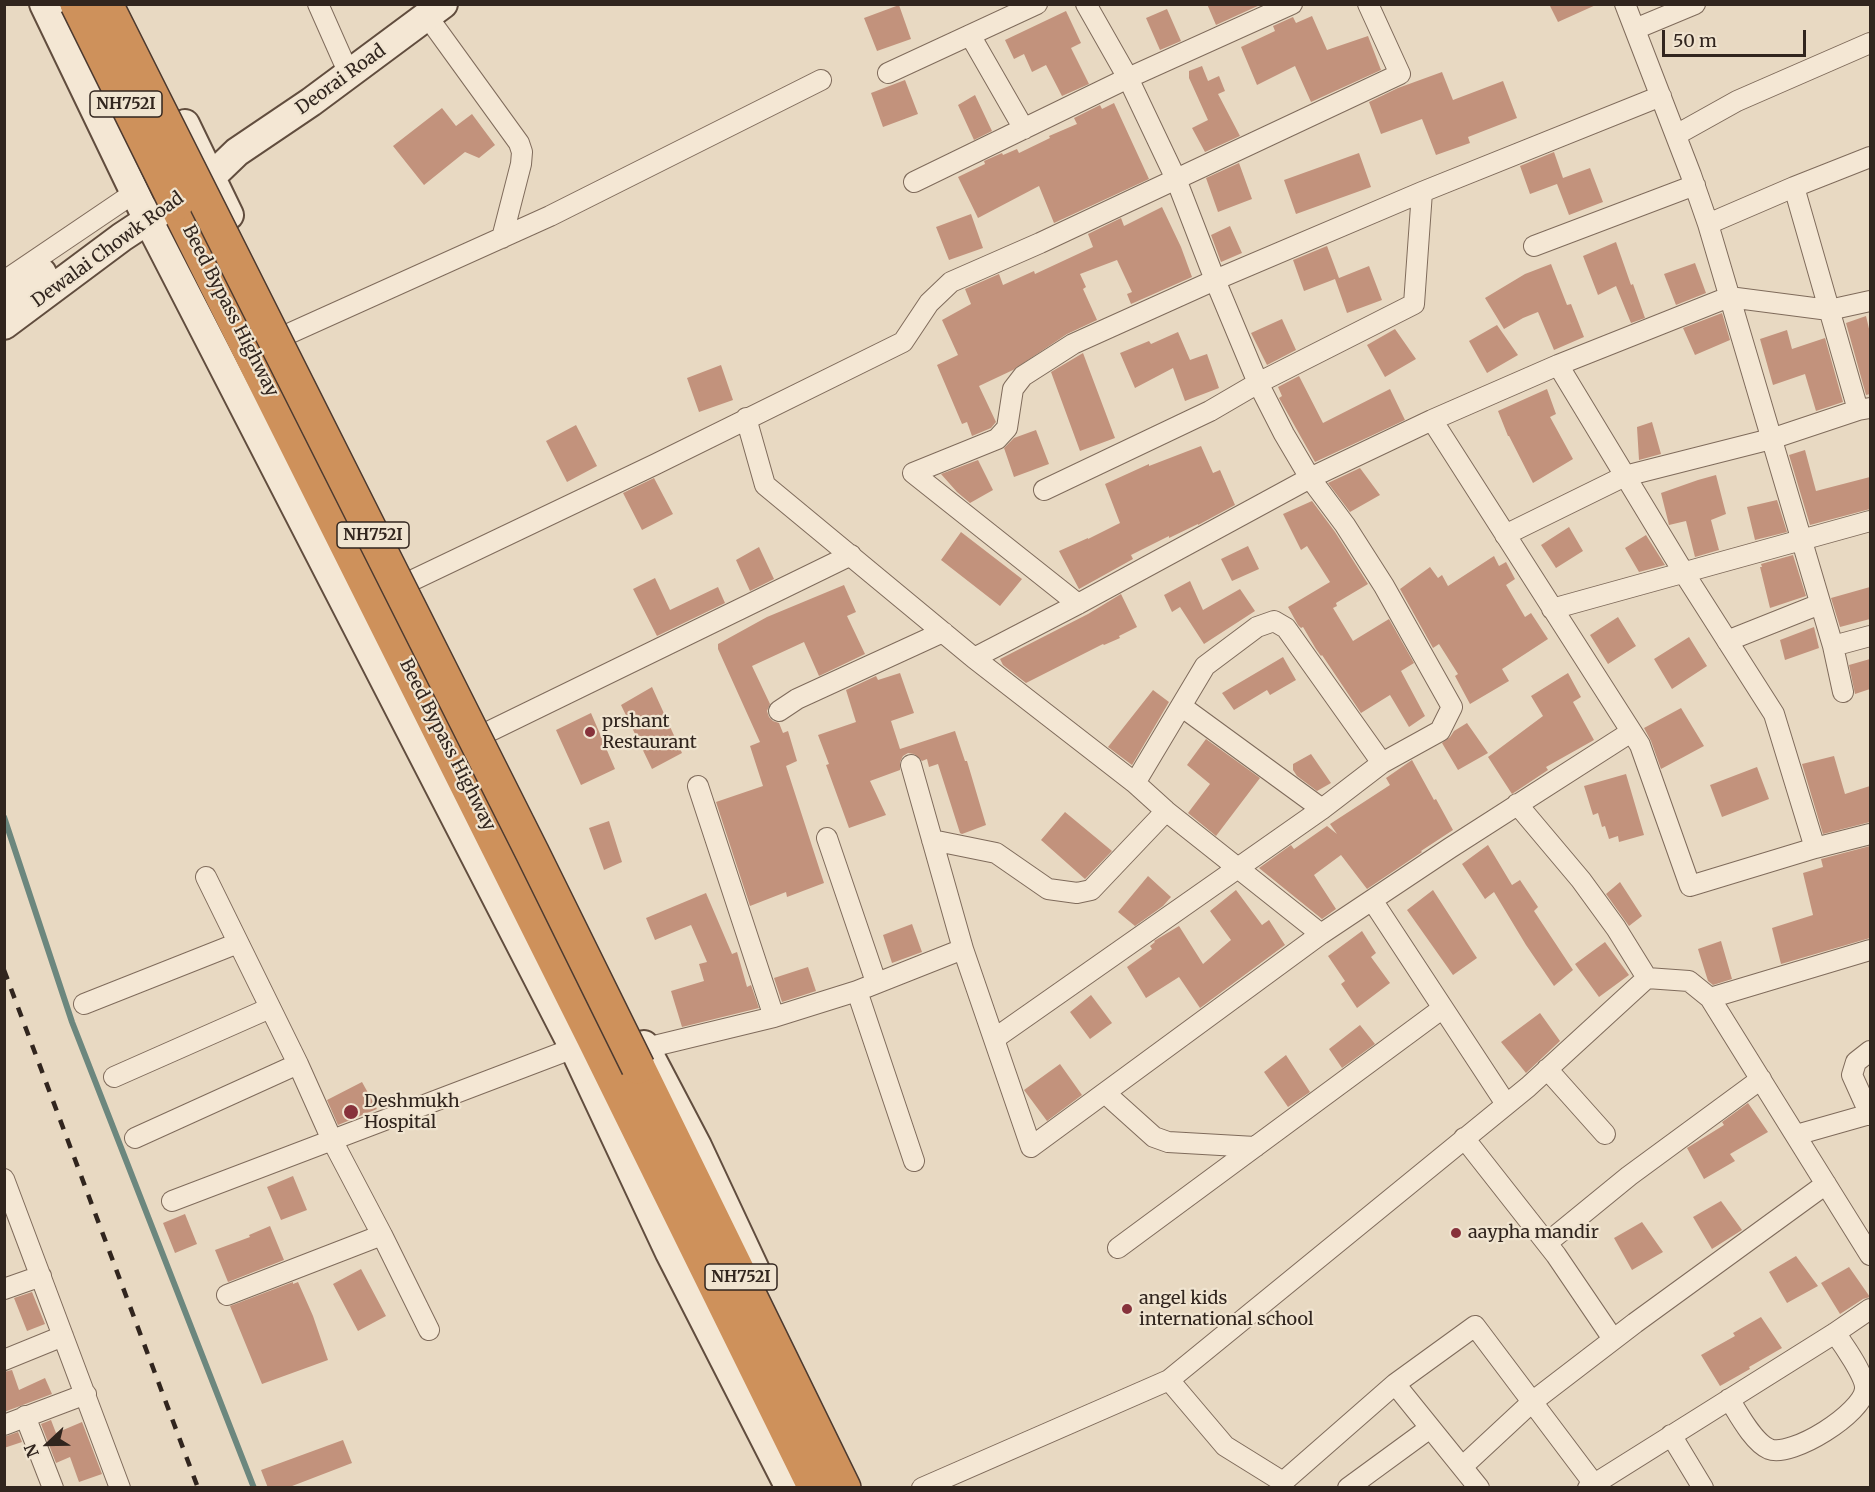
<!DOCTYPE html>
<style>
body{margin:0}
#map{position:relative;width:1875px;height:1492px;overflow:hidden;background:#e8d9c2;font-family:Merriweather,serif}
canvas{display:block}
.frame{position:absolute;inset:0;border:6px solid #31251e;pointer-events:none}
.north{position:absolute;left:18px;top:1414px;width:60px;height:60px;-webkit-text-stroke:4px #f0e4d0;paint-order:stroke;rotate:248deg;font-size:16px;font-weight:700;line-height:24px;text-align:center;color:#31251e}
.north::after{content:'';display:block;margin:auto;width:21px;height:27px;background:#31251e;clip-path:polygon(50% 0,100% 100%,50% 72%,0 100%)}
.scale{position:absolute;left:1662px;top:30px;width:144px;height:27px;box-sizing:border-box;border:3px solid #31251e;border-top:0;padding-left:8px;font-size:18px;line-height:21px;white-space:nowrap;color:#31251e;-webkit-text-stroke:4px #f0e4d0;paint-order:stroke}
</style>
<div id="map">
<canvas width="1875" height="1492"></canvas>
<div class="frame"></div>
<div class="north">N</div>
<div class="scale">50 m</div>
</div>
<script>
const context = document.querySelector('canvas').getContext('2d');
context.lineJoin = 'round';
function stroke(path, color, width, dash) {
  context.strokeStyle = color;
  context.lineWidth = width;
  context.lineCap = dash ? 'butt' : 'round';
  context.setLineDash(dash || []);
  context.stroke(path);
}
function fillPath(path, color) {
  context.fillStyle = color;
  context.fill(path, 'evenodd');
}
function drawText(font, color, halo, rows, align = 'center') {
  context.font = font + ' Merriweather,serif';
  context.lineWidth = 4.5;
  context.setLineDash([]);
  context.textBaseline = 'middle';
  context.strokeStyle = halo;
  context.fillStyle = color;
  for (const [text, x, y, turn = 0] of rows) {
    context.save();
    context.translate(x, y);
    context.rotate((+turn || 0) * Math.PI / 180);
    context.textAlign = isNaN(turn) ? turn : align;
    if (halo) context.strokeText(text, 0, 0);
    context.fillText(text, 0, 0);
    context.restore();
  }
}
stroke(new Path2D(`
 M4 817 72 1022 254 1488`), '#6c877e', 6);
fillPath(new Path2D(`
 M1207 4H1262L1216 25Z
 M1549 4H1598L1558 22Z
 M899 5 911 39 877 51 864 18Z
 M1167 9 1181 41 1160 50 1146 18Z
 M1066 11 1081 43 1071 48 1089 84 1062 96 1046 65 1032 72 1024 54 1014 59 1005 40Z
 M1312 16 1327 50 1368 36 1381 70 1311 102 1295 66 1257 85 1241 47 1275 31 1273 26 1293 17 1296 23Z
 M1202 66 1208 81 1219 76 1225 91 1218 94 1240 136 1205 152 1192 128 1208 120 1189 78V71Z
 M1442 72 1453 100 1503 81 1517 118 1468 137 1470 143 1436 155 1422 119 1381 134 1369 102 1398 88Z
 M905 80 918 114 883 127 871 93Z
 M975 95 992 131 974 140 958 105Z
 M1114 103 1149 179 1054 223 1039 186 978 218 958 177 985 164 984 161 1002 153 1003 155 1017 149 1019 153 1050 138 1049 136 1077 124 1074 118 1100 105 1102 109Z
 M442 108 456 126 472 114 495 145 479 158 465 152 424 185 393 146Z
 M1554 152 1563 178 1590 168 1603 202 1569 215 1557 184 1530 194 1520 166Z
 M1359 153 1371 187 1296 214 1284 180Z
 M1239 163 1252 199 1218 212 1206 178Z
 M1162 207 1181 247 1192 277 1131 304 1127 294 1132 292 1117 260 1080 274 1086 287 1083 289 1097 320 1067 334 1013 370 979 386 996 422 991 428 972 436 967 422 962 424 937 365 958 355 942 320 971 304 965 289 999 274 1003 285 1034 271 1035 274 1093 247 1088 234 1121 218 1124 226Z
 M971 214 983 248 949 260 936 227Z
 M1230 226 1242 253 1221 262 1211 235Z
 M1616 242 1631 285 1633 284 1645 318 1631 323 1616 286 1598 295 1583 256Z
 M1327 246 1339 278 1369 266 1382 300 1347 313 1335 279 1304 291 1293 260Z
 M1695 263 1706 293 1676 305 1664 274Z
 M1551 264 1567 305 1571 304 1584 337 1554 350 1538 312 1523 318 1504 329 1485 298 1525 274Z
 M1722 313 1730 340 1695 355 1683 328Z
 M1866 316 1870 333V394L1866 395 1846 323Z
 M1282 319 1296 350 1267 365 1251 333Z
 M1497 325 1518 355 1487 373 1469 341Z
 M1395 329 1416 359 1385 377 1367 345Z
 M1787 330 1792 349 1825 338 1843 402 1816 411 1805 374 1773 385 1760 339Z
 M1178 332 1190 360 1207 354 1219 388 1185 401 1173 368 1135 388 1120 353 1149 341 1151 344Z
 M1083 353 1115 438 1080 451 1051 372Z
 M721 365 733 400 699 412 687 378Z
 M1299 376 1323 423 1390 389 1405 420 1315 462 1279 398 1282 396 1278 387Z
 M1547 389 1556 414 1550 417 1573 459 1533 483 1509 436H1508L1498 411Z
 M1652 422 1661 454 1639 460 1637 427Z
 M576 425 597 466 567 482 546 441Z
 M1036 430 1049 464 1014 477 1004 448 1014 438Z
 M1201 446 1213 473 1220 470 1235 505 1198 525V524L1169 538V536L1131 555 1133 559 1079 589 1059 551 1088 538V539L1120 523 1105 484 1149 464V466Z
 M1805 450 1816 491 1870 477V509L1810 525 1789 455Z
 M978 460 993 490 970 503 957 492 941 474Z
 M1360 468 1380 495 1350 512 1328 483Z
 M1716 475 1726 514 1711 520 1719 550 1695 557 1686 521 1669 525 1661 493 1698 480Z
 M654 478 673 514 642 530 623 493Z
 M1777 500 1787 532 1755 540 1747 507Z
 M1312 501 1335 532 1368 584 1336 603 1337 606 1333 608 1353 641 1389 619 1414 663 1401 671 1425 716 1409 727 1390 695 1361 713 1322 655 1321 656 1316 649 1303 627 1301 628 1298 625 1288 607 1330 582 1307 546 1301 550 1283 514Z
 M1569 527 1583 551 1556 568 1541 545Z
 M961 532 1022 579 1000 606 941 560Z
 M1646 535 1665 565 1639 572 1625 548Z
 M1248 546 1259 569 1232 581 1221 559Z
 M759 547 774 579 750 591 736 560Z
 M1793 555 1806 596 1770 608 1760 567H1762L1761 564Z
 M1494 556 1499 566 1506 562 1515 579 1506 585 1525 617 1531 613 1548 639 1502 669 1509 681 1470 704 1455 676 1458 674 1439 644 1433 648 1400 589 1430 567 1438 578 1442 575 1448 586Z
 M655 578 670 610 718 587 725 603 657 636 633 589Z
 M1190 581 1203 610 1240 589 1255 611 1204 644 1180 607 1172 612 1164 595Z
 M844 585 856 612 847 616 865 654 819 676 804 642 752 666 770 704 767 711 769 717 773 721 779 723 783 733 788 731 797 761 786 766 824 883 787 897 786 892 750 906 716 802 763 786 750 746 760 742 718 649V644L767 617Z
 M1870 587V619L1840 627 1831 598Z
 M1121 594 1137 627 1119 636 1120 638 1104 645 1103 644 1026 683 1003 665 1000 659 1088 614Z
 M1618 617 1636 646 1608 664 1590 635Z
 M1814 627 1819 648 1785 660 1780 640Z
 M1689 637 1707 666 1672 689 1654 659Z
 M1283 657 1296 680 1270 695 1267 690 1234 710 1222 693Z
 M1870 659V689L1855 694 1849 665Z
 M900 673 914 713 891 721 900 749 955 731 965 761H967L986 825 962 834 960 833 938 764 929 767 927 759 922 761 914 754 908 753 903 756 900 762V770L870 781 886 815 849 828 826 765 829 764 818 735 856 722 846 690 876 676 878 680Z
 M1568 673 1581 697 1573 702 1594 740 1546 767 1548 770 1512 794 1488 757 1543 716 1531 696Z
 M652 687 682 753 652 769 621 705Z
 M1153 690 1169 702 1132 765 1108 747Z
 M1681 708 1704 746 1661 769 1651 741 1644 728Z
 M591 713 615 769 581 785 556 730Z
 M1467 723 1488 753 1458 770 1442 743 1450 737 1454 731Z
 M1206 739 1260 778 1216 836 1188 813 1210 784 1187 765Z
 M1311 754 1331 783 1317 791 1297 776 1293 770V764Z
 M1834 756 1845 794 1870 786V822L1823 834 1802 764Z
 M1412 760 1434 800 1436 799 1453 830 1421 851 1422 852 1367 889 1341 855 1314 875 1336 909 1322 919 1259 868 1291 845 1294 849 1327 826 1337 834 1330 824 1390 785 1386 778Z
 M1757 767 1769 799 1722 817 1710 785Z
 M1626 774 1644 835 1619 842 1618 836 1609 839 1605 826 1602 827 1598 813 1593 815 1584 786Z
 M1065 812 1112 851 1085 879 1041 840Z
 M609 821 622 862 604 870 589 828Z
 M1488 845 1512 885 1520 880 1538 907 1534 911 1573 970 1554 986 1526 945 1494 892 1485 899 1462 864Z
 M1870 846V938L1781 964 1772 928 1813 915 1803 873 1823 867 1821 859Z
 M1148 876 1171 897 1163 906 1135 926 1118 912Z
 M1620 882 1642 916 1629 926 1606 894Z
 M1236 890 1262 925 1269 920 1285 945 1200 1008 1179 977 1146 998 1127 967 1152 949 1150 946 1155 942 1154 941 1179 926 1203 964 1231 940 1210 911Z
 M1433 890 1477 958 1453 975 1407 910Z
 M706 893 732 954 737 952 747 987 751 985 759 1008 682 1027 671 991 704 981 699 964 707 962 691 925 655 940 646 918Z
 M912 924 922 952 892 963 883 935Z
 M1362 931 1376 953 1371 957 1390 983 1357 1008 1341 984 1345 981 1328 956Z
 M1721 941 1732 979 1713 985 1708 981 1698 949Z
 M1605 942 1629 975 1599 997 1575 964Z
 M808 967 816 991 782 1002 774 978Z
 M1091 995 1112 1023 1090 1039 1070 1012Z
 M1540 1013 1560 1041 1526 1073 1501 1042Z
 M1360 1025 1375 1044 1342 1068 1329 1049Z
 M1286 1055 1310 1092 1288 1107 1264 1072Z
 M1060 1064 1082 1095 1047 1121 1024 1090Z
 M362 1082 377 1109 338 1125 327 1100Z
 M1748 1103 1768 1132 1730 1154 1735 1161 1704 1179 1687 1148 1724 1125 1722 1122Z
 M293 1176 307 1210 281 1220 267 1187Z
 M1721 1201 1742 1230 1712 1249 1693 1217Z
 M185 1214 197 1244 175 1253 163 1223Z
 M1642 1222 1663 1252 1632 1270 1614 1238Z
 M270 1226 284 1260 228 1282 215 1250 250 1237 249 1235Z
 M1796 1256 1818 1286 1787 1303 1769 1272Z
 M1849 1267 1870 1297 1863 1299 1840 1314 1821 1283Z
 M361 1269 386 1316 358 1331 333 1284Z
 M293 1282V1284L298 1282 313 1316 328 1360 262 1384 230 1306Z
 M32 1292 45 1324 27 1331 14 1298Z
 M1761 1317 1782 1348 1749 1367 1750 1369 1720 1386 1701 1355 1735 1336 1733 1333Z
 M12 1370 19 1390 45 1378 52 1394 4 1412V1372Z
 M51 1420 56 1433 82 1422 102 1474 79 1482 70 1457 56 1463 41 1424Z
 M18 1432 22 1442 4 1448V1437Z
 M343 1440 352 1463 287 1488H268L261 1470Z`), '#c2927c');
const street = new Path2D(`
 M318 4 349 74
 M1625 4 1691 175 1708 224 1833 646 1843 692
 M427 16 519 143 522 152 521 164 502 238
 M1635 29 1695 4
 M970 35 1024 129
 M888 73 1037 4
 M1676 135 1737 101 1870 43
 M914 182 1128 78 1292 4
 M1794 187 1858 410
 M1708 224 1794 187 1870 157
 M1534 246 1695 185
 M4 281 134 193
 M286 335 550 216 821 80
 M1558 365 1684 573 1774 714 1815 848
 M746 418 765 485 974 658 1135 783 1166 811 1321 934
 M1432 420 1640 745 1690 886 1815 848 1870 834
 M1044 490 1210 411 1258 383 1414 304 1422 192
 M1505 535 1625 476 1771 439 1858 410 1870 408
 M411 581 656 464 903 342 929 303 951 282 1040 243 1400 74 1368 4
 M1078 604 913 473 997 439 1007 428 1013 389 1023 376 1073 344 1215 280 1422 192 1661 96
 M1552 609 1870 521
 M1727 641 1820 604
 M1833 646 1870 636
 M974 658 1078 604 1310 478 1432 420 1558 365 1729 297 1829 310 1870 301
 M1181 706 1322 809
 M779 711 797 699 943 632
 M486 733 851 555
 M911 765 963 949
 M1135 783 1205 666 1257 627 1274 621 1286 628 1382 763
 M698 786 774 1017
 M1517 804 1581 880 1616 928 1647 978
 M827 838 876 982
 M932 840 996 853 1048 889 1077 893 1091 890 1166 811
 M206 877 298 1064 332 1140 382 1235 429 1330
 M1372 900 1506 1104
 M857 991 914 1161
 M1710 998 1870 950
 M84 1004 238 943
 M994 1039 1322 809 1382 763 1440 731 1452 707 1384 586 1345 525 1310 478 1284 434 1258 383 1215 280 1176 179 1128 78 1086 4
 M646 1048 774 1017 857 991 963 949 1031 1147 1321 934 1450 848 1631 732
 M1547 1069 1605 1134
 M114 1077 270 1008
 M1105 1093 1154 1137 1168 1142 1255 1147
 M1870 1115 1852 1075 1856 1062 1870 1051
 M1796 1135 1870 1114
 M135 1138 298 1064
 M1464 1138 1556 1255 1613 1339
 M4 1179 120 1488
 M172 1201 574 1048
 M1547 1243 1629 1176 1761 1079
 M1118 1248 1443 1008
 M4 1289 41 1276
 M227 1295 382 1235
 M4 1360 63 1336
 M1169 1380 1225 1446 1283 1482 1395 1384
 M1729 1399C1738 1413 1753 1442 1769 1449 1792 1458 1863 1413 1865 1389 1866 1377 1843 1344 1835 1333
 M25 1416 53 1488
 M4 1425 86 1394
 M1671 1435 1703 1488
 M1462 1467 1532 1402 1635 1323 1826 1184
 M922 1488 1169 1380 1528 1087 1647 978 1689 981 1710 998 1870 1255
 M1348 1488 1430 1428
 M1479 1488 1395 1384 1475 1326 1594 1484
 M1588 1488 1835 1333 1870 1309`);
const secondary = new Path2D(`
 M44 4 148 220 574 1048 670 1253 790 1488
 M185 124 229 215
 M196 187 211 177 237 152 311 102 443 4
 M4 300 42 273
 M4 325 122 237 163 210
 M644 1045 697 1146 756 1272`);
const highway = new Path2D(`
 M176 204 593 1037 815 1488
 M638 1067 844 1488`);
stroke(street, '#7f6b5b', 22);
stroke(secondary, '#614d3e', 32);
stroke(highway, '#4d3a2f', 36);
stroke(street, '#f4e7d4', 20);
stroke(secondary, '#f4e7d4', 28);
stroke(highway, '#ce915b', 33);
stroke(new Path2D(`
 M4 970 198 1488`), '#31251e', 4.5, [10, 10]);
const highwayBridge = new Path2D(`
 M77 4 176 204
 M106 4 532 852 638 1067`);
stroke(highwayBridge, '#4d3a2f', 36, []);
stroke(highwayBridge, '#ce915b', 33);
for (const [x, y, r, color] of [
 [590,732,6,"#87323b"],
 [351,1112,8,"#87323b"],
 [1456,1233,6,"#87323b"],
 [1127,1309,6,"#87323b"]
]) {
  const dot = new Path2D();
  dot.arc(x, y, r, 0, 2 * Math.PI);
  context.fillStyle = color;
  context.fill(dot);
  stroke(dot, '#f0e4d0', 2);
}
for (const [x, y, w] of [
 [126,104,72],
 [373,535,72],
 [741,1277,72]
]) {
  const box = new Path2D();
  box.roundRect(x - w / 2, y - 13, w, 26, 4.5);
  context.fillStyle = '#f0e4d0';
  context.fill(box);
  stroke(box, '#31251e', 1.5);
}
drawText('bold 16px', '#31251e', null, [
 ["NH752I",126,104],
 ["NH752I",373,535],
 ["NH752I",741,1277]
]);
drawText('18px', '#31251e', '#f0e4d0', [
 ["Deorai Road",341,80,-36],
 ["Dewalai Chowk Road",108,250,-36],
 ["Beed Bypass Highway",230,311,63],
 ["Beed Bypass Highway",447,745,63]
]);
drawText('18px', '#31251e', '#f0e4d0', [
 ["prshant",602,722],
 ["Restaurant",602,743],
 ["Deshmukh",364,1102],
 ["Hospital",364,1123],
 ["aaypha mandir",1468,1233],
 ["angel kids",1139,1299],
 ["international school",1139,1320]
], 'left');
</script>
